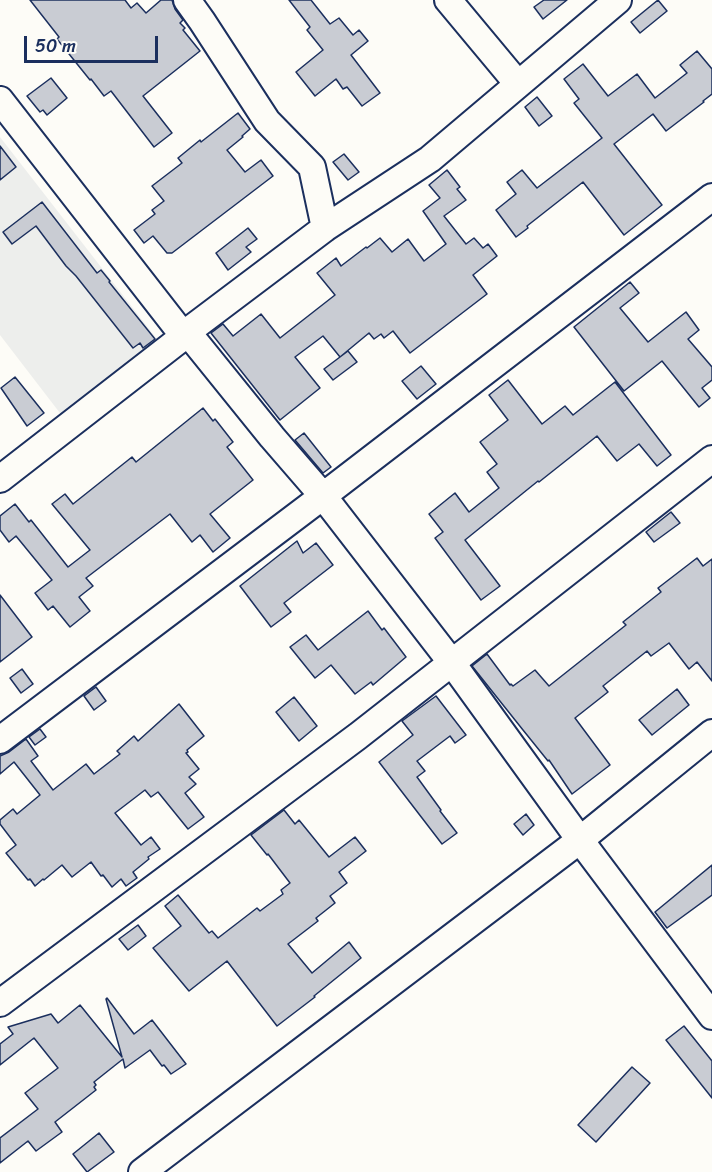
<!DOCTYPE html>
<style>
body{margin:0}
#map{position:relative;width:712px;height:1172px;overflow:hidden;background:#fdfcf7;font-family:Sriracha,sans-serif}
canvas{display:block}
.scale{position:absolute;left:24px;top:36px;width:134px;height:27px;box-sizing:border-box;border:3px solid #1b2f5e;border-top:0;padding-left:8px;font-size:18px;line-height:21px;white-space:nowrap;color:#1b2f5e;-webkit-text-stroke:4px #fdfcf7;paint-order:stroke}
</style>
<div id="map">
<canvas width="712" height="1172"></canvas>
<div class="scale">50 m</div>
</div>
<script>
const context = document.querySelector('canvas').getContext('2d');
context.lineJoin = 'round';
function fillPath(path, color) {
  context.fillStyle = color;
  context.fill(path, 'evenodd');
}
function stroke(path, color, width, dash) {
  context.strokeStyle = color;
  context.lineWidth = width;
  context.lineCap = dash ? 'butt' : 'round';
  context.setLineDash(dash || []);
  context.stroke(path);
}
fillPath(new Path2D(`
 M0 137 167 352 63 417 0 335Z`), '#edeeec');
const building = new Path2D(`
 M30 0H125L131 8 137 3 146 13 161 0H172L175 9 183 20 180 23 185 28 183 30 200 51 143 96 172 133 154 147 111 91 104 96 91 79 90 80 57 39 59 37Z
 M289 0H311L330 24 339 18 353 35 359 30 368 41 351 55 380 93 362 106 347 87 343 89 336 79 315 96 296 72 323 50 307 30 310 27Z
 M544 0H567L543 19 534 7Z
 M658 0 667 11 640 33 631 22Z
 M697 51 712 69V94L703 101 704 102 666 131 653 114 614 144 662 205 624 235 583 182 527 226 528 228 516 237 496 210 516 194 507 182 522 170 537 188 602 138 574 103 579 99 564 79 583 64 608 96 637 74 655 98 687 73 680 65Z
 M51 78 67 98 47 115 43 110 40 112 27 96Z
 M537 97 552 116 539 126 525 107Z
 M238 113 250 129 242 136 243 137 227 150 245 172 261 160 273 176 172 253H167L153 236 144 243 134 230 155 214 152 210 164 201 152 186 182 163 178 158 200 140 201 142Z
 M0 146 16 167 0 180Z
 M344 154 359 172 348 180 333 162Z
 M447 170 460 187 457 189 466 200 444 216 466 244 474 238 483 248 488 244 497 256 473 275 487 294 410 353 393 331 384 338 381 334 374 339 369 333 340 357 323 336 295 357 320 388 280 420 211 333 223 324 233 336 261 314 280 338 335 295 317 273 336 258 341 266 366 247 367 248 380 238 392 252 408 239 424 261 446 244 423 211 440 198 429 185Z
 M42 202 97 273 101 270 110 281 109 282 155 339 143 348 140 343 133 348 76 276 66 266 36 226 12 244 3 232Z
 M248 228 257 239 246 247 251 252 228 270 216 253Z
 M630 282 639 293 620 308 648 342 686 312 699 330 688 339 712 367V380L702 388 710 398 699 407 662 361 624 391 574 327Z
 M348 351 357 362 333 380 324 369Z
 M421 366 436 384 417 399 402 381Z
 M15 377 44 413 27 426 1 388Z
 M508 380 542 424 565 406 573 415 615 382 671 455 657 466 639 444 617 461 597 436 539 482 538 481 465 540 500 586 481 600 435 538 443 532 429 514 455 493 469 512 499 488 487 472 497 464 480 442 508 420 489 395Z
 M203 408 213 421 215 419 233 442 227 447 253 480 210 514 230 538 213 552 200 535 192 542 170 514 86 578 93 586 79 597 90 611 70 627 53 606 48 610 35 593 52 580 16 536 9 542 0 530V516L15 504 29 522 31 520 68 567 90 550 52 504 65 494 73 504 132 457 136 462Z
 M304 433 331 467 323 473 295 440Z
 M671 512 680 523 654 542 646 532Z
 M297 541 303 553 316 543 333 565 284 603 291 612 271 627 240 586Z
 M697 558 703 566 712 559V681L697 662 689 669 669 643 651 656 647 651 603 686 608 692 575 718 610 765 572 794 549 760 548 761 523 730 472 666 487 654 510 685 511 684 513 686 535 670 549 686 626 625 623 622 661 592 658 588Z
 M0 595 32 637 0 662Z
 M368 611 382 630 384 628 406 657 373 685 371 682 355 694 331 665 315 678 290 647 306 635 318 650Z
 M22 669 33 684 21 693 10 678Z
 M96 687 106 701 94 710 84 696Z
 M677 689 689 705 652 735 639 720Z
 M436 696 466 735 455 743 450 736 417 761 425 771 417 777 441 810 440 811 457 833 442 844 379 762 413 735 402 721Z
 M294 697 317 726 299 741 276 712Z
 M179 704 204 736 187 750 188 752 186 753 199 769 189 777 196 784 185 793 204 817 188 829 158 792 151 797 145 790 115 813 141 845 151 837 160 849 148 857 149 859 133 872 137 878 126 886 121 879 112 887 103 875 101 876 91 862 72 877 62 865 44 880 43 879 35 886 30 879 28 880 6 853 16 845 0 824V820L13 809 17 814 40 795 14 762 0 774V756L9 752 26 739 38 756 31 761 53 790 86 764 94 774 120 754 117 751 134 736 138 741Z
 M40 729 46 737 35 745 29 737Z
 M284 810 295 824 299 820 329 857 355 837 366 851 339 872 347 883 330 896 335 903 316 918 318 921 288 944 312 973 349 942 361 958 314 996 315 997 277 1026 227 961 189 991 153 948 181 926 165 906 178 895 209 933 212 931 218 938 257 908 260 911 283 894 281 890 290 883 268 854 267 855 251 835Z
 M526 814 534 825 523 835 514 824Z
 M712 865V895L667 928 655 912Z
 M138 925 146 936 128 950 119 939Z
 M107 998 134 1034 152 1020 186 1064 171 1074 164 1065 162 1066 150 1050 125 1068 123 1059 94 1082 96 1085 94 1087 96 1090 55 1122 62 1132 36 1151 28 1141 0 1163V1138L38 1109 25 1093 58 1068 34 1038 0 1065V1044L13 1034 8 1027 51 1014 58 1023 80 1005 122 1057 106 999Z
 M684 1026 712 1061V1098L666 1040Z
 M632 1067 650 1083 596 1142 578 1125Z
 M99 1133 114 1152 87 1172 73 1154Z`);
fillPath(building, '#c9ccd3');
stroke(building, '#1b2f5e', 1.5);
const minor = new Path2D(`
 M187 0 202 21 267 121 312 167 325 228
 M448 0 518 84
 M0 100 183 335 188 333 272 437 323 496 452 663 580 840 712 1016
 M183 335 325 228 430 159 618 0
 M0 479 188 333
 M0 740 323 496 712 197
 M0 1003 358 736 712 459
 M142 1172 580 840 712 733`);
stroke(minor, '#1b2f5e', 30);
stroke(minor, '#fdfcf7', 26);
</script>
